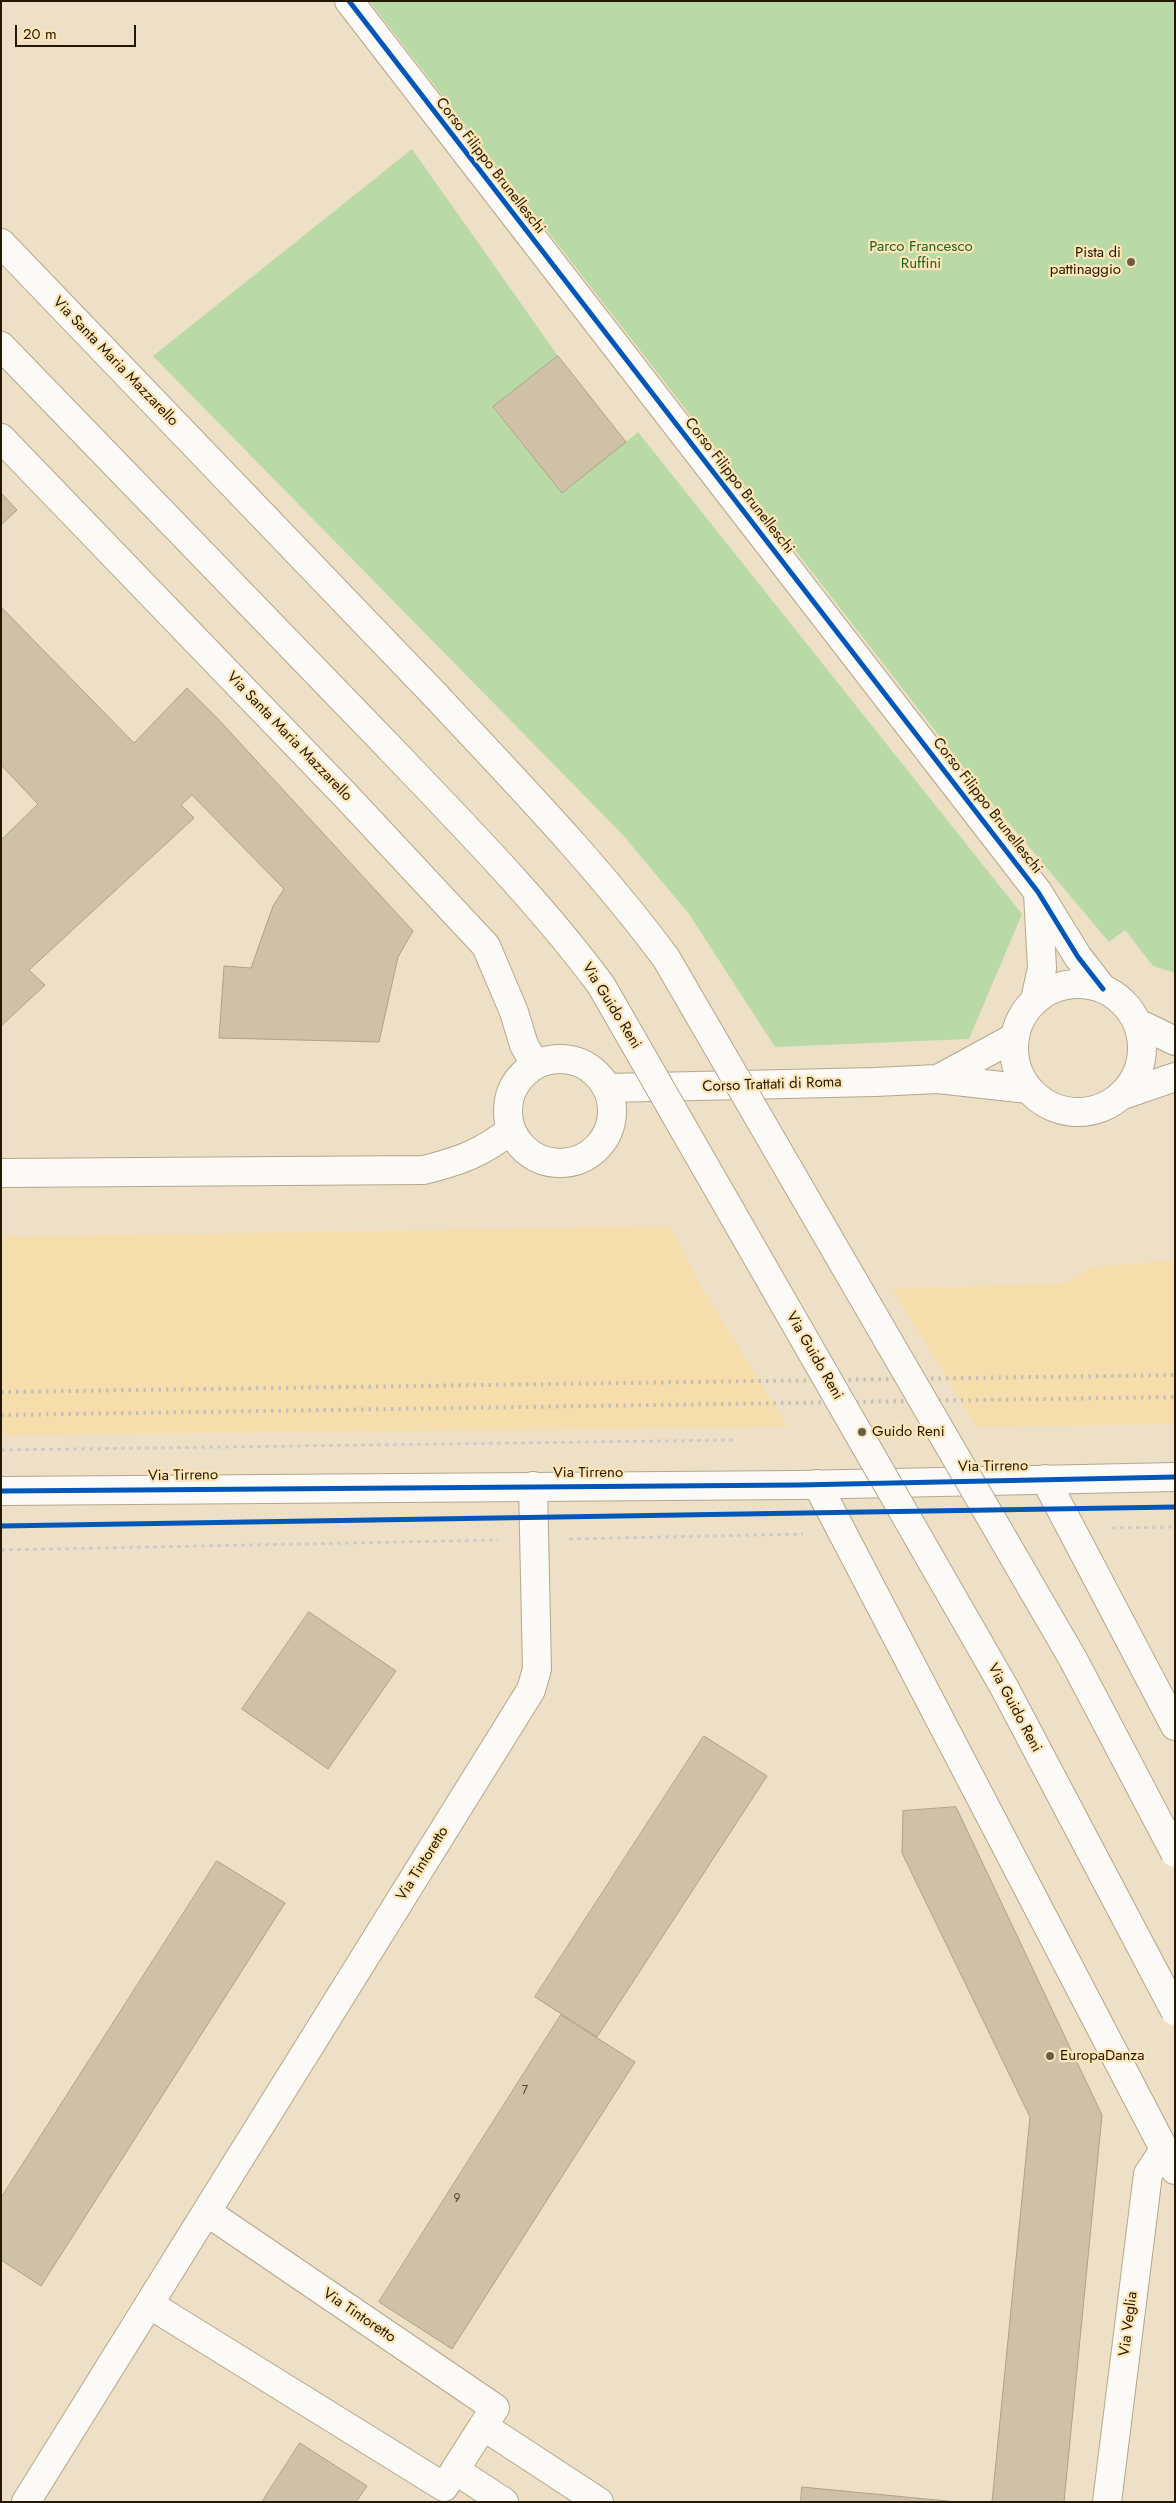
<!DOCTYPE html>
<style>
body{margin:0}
#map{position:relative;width:1176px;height:2503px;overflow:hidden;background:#ede0c6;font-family:Jost,sans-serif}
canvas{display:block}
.frame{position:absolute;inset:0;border:2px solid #241801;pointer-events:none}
.scale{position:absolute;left:15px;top:25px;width:121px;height:22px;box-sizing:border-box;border:2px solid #241801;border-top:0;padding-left:6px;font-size:15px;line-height:18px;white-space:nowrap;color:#241801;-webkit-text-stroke:4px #fce5b7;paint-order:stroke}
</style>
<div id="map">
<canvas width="1176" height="2503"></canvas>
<div class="frame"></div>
<div class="scale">20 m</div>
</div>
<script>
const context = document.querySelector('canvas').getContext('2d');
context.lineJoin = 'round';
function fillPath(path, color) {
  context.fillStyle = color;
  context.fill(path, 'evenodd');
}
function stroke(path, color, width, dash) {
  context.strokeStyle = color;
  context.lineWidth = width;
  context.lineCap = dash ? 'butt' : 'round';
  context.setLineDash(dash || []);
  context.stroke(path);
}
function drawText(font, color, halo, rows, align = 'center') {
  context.font = font + ' Jost,sans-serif';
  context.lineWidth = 4.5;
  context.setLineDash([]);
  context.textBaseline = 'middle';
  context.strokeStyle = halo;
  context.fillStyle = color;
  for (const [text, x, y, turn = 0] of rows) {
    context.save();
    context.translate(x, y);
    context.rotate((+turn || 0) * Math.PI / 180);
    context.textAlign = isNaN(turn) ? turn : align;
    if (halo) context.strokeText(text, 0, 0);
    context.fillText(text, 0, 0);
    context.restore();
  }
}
fillPath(new Path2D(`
 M669 1226 703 1289 788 1427 1 1435V1237Z
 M1175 1260V1424L977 1427 892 1289 1067 1283 1091 1267Z`), '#f6ddac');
fillPath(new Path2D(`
 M369 1H1175V973L1153 966 1125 930 1109 942 982 791Z
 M412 149 558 356 493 408 562 493 638 432 1022 914 969 1039 775 1047 689 914 622 834 153 356Z`), '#b9daa7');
const building = new Path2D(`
 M558 356 626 442 562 493 493 407Z
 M1 493 17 510 1 525Z
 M1 607 134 743 187 688 218 719 413 931 398 957 379 1042 219 1038 224 966 251 968 273 906 284 889 192 795 181 805 194 818 29 970 45 985 1 1026V840L38 804 1 765Z
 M309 1612 396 1671 328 1769 242 1709Z
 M704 1736 767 1776 597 2037 535 1997Z
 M956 1807 1102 2115 1064 2502H992L1030 2117 902 1853 903 1811Z
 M217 1861 285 1903 41 2286 1 2260V2198Z
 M561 2015 635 2062 452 2349 379 2302Z
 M300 2443 367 2486 356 2502H262Z
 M802 2487 957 2502H801Z`);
fillPath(building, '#cec1a6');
stroke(building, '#aea186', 1);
const minor = new Path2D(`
 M1 438 347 797 486 946 514 1012 524 1045 535 1064
 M508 1111a52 52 0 1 1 104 0a52 52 0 1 1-104 0Z
 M938 1079 1015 1037
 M607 1088 875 1082 938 1079 1028 1089
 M1 1173 424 1170C460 1161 482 1153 511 1130
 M1045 1479 1175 1726
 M817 1484 1175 2170
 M207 2212 495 2408 483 2426 599 2502
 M149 2304 444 2487 455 2470 504 2502
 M455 2470 483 2426
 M26 2502 531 1690 537 1669 533 1486
 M1107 2502 1148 2174 1164 2150`);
const tertiary = new Path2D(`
 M349 1 1038 892 1078 957 1103 989
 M1014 1048a64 64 0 1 1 128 0a64 64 0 1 1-128 0Z
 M1035 1000 1042 968 1038 893
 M1138 1023 1175 1041
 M1120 1096 1175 1077
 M1 1491 799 1485 1175 1477`);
const secondary = new Path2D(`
 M1 243 437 697
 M1 346 388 746`);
stroke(minor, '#b4a78c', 30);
stroke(tertiary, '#b4a78c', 30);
stroke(secondary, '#b4a78c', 30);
stroke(new Path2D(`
 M1 1450 734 1440
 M1112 1528 1175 1527
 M569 1539 803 1534
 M1 1550 498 1540`), '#d1cdc6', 3, [4, 4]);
stroke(minor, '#fcfaf6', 28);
stroke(tertiary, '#fcfaf6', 28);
stroke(secondary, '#fcfaf6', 28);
stroke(new Path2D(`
 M1 1392 1175 1375
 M1 1415 1175 1397`), '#c3c0b8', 4, [2.5, 5]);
const secondaryBridge = new Path2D(`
 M437 697C516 782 597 865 666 958L1073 1659 1175 1853
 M388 746C462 824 537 899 601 985L1004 1687 1175 2011`);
stroke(secondaryBridge, '#b4a78c', 30, []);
stroke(secondaryBridge, '#fcfaf6', 28);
stroke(new Path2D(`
 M349 1 1038 892 1078 957 1103 989
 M1 1491 799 1485 1175 1477
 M1 1526 1175 1507`), '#0057b8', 5);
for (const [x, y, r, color] of [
 [1131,262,5,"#6a5e46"],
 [862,1432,5,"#6a5e46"],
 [1050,2056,5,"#6a5e46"]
]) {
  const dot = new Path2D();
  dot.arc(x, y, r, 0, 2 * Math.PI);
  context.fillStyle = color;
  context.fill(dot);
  stroke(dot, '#fce5b7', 2);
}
drawText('12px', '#4e422a', null, [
 ["7",525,2091],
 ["9",457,2199]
]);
drawText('15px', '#241801', '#fce5b7', [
 ["Corso Filippo Brunelleschi",490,166,52],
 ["Via Santa Maria Mazzarello",115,362,46],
 ["Corso Filippo Brunelleschi",739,486,52],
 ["Via Santa Maria Mazzarello",289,737,46],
 ["Corso Filippo Brunelleschi",987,806,52],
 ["Via Guido Reni",611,1006,58],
 ["Corso Trattati di Roma",772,1085,-2],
 ["Via Guido Reni",814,1356,60],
 ["Via Tirreno",993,1467,-1],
 ["Via Tirreno",588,1473],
 ["Via Tirreno",183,1476,-1],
 ["Via Guido Reni",1014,1708,62],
 ["Via Tintoretto",423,1864,-58],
 ["Via Tintoretto",359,2316,34],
 ["Via Veglia",1129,2324,-83]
]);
drawText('15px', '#1f6122', '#fce5b7', [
 ["Parco Francesco",921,247],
 ["Ruffini",921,264]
]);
drawText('15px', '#241801', '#fce5b7', [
 ["Pista di",1121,253,"right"],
 ["pattinaggio",1121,270,"right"],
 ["Guido Reni",872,1432],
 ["EuropaDanza",1060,2056]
], 'left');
</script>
